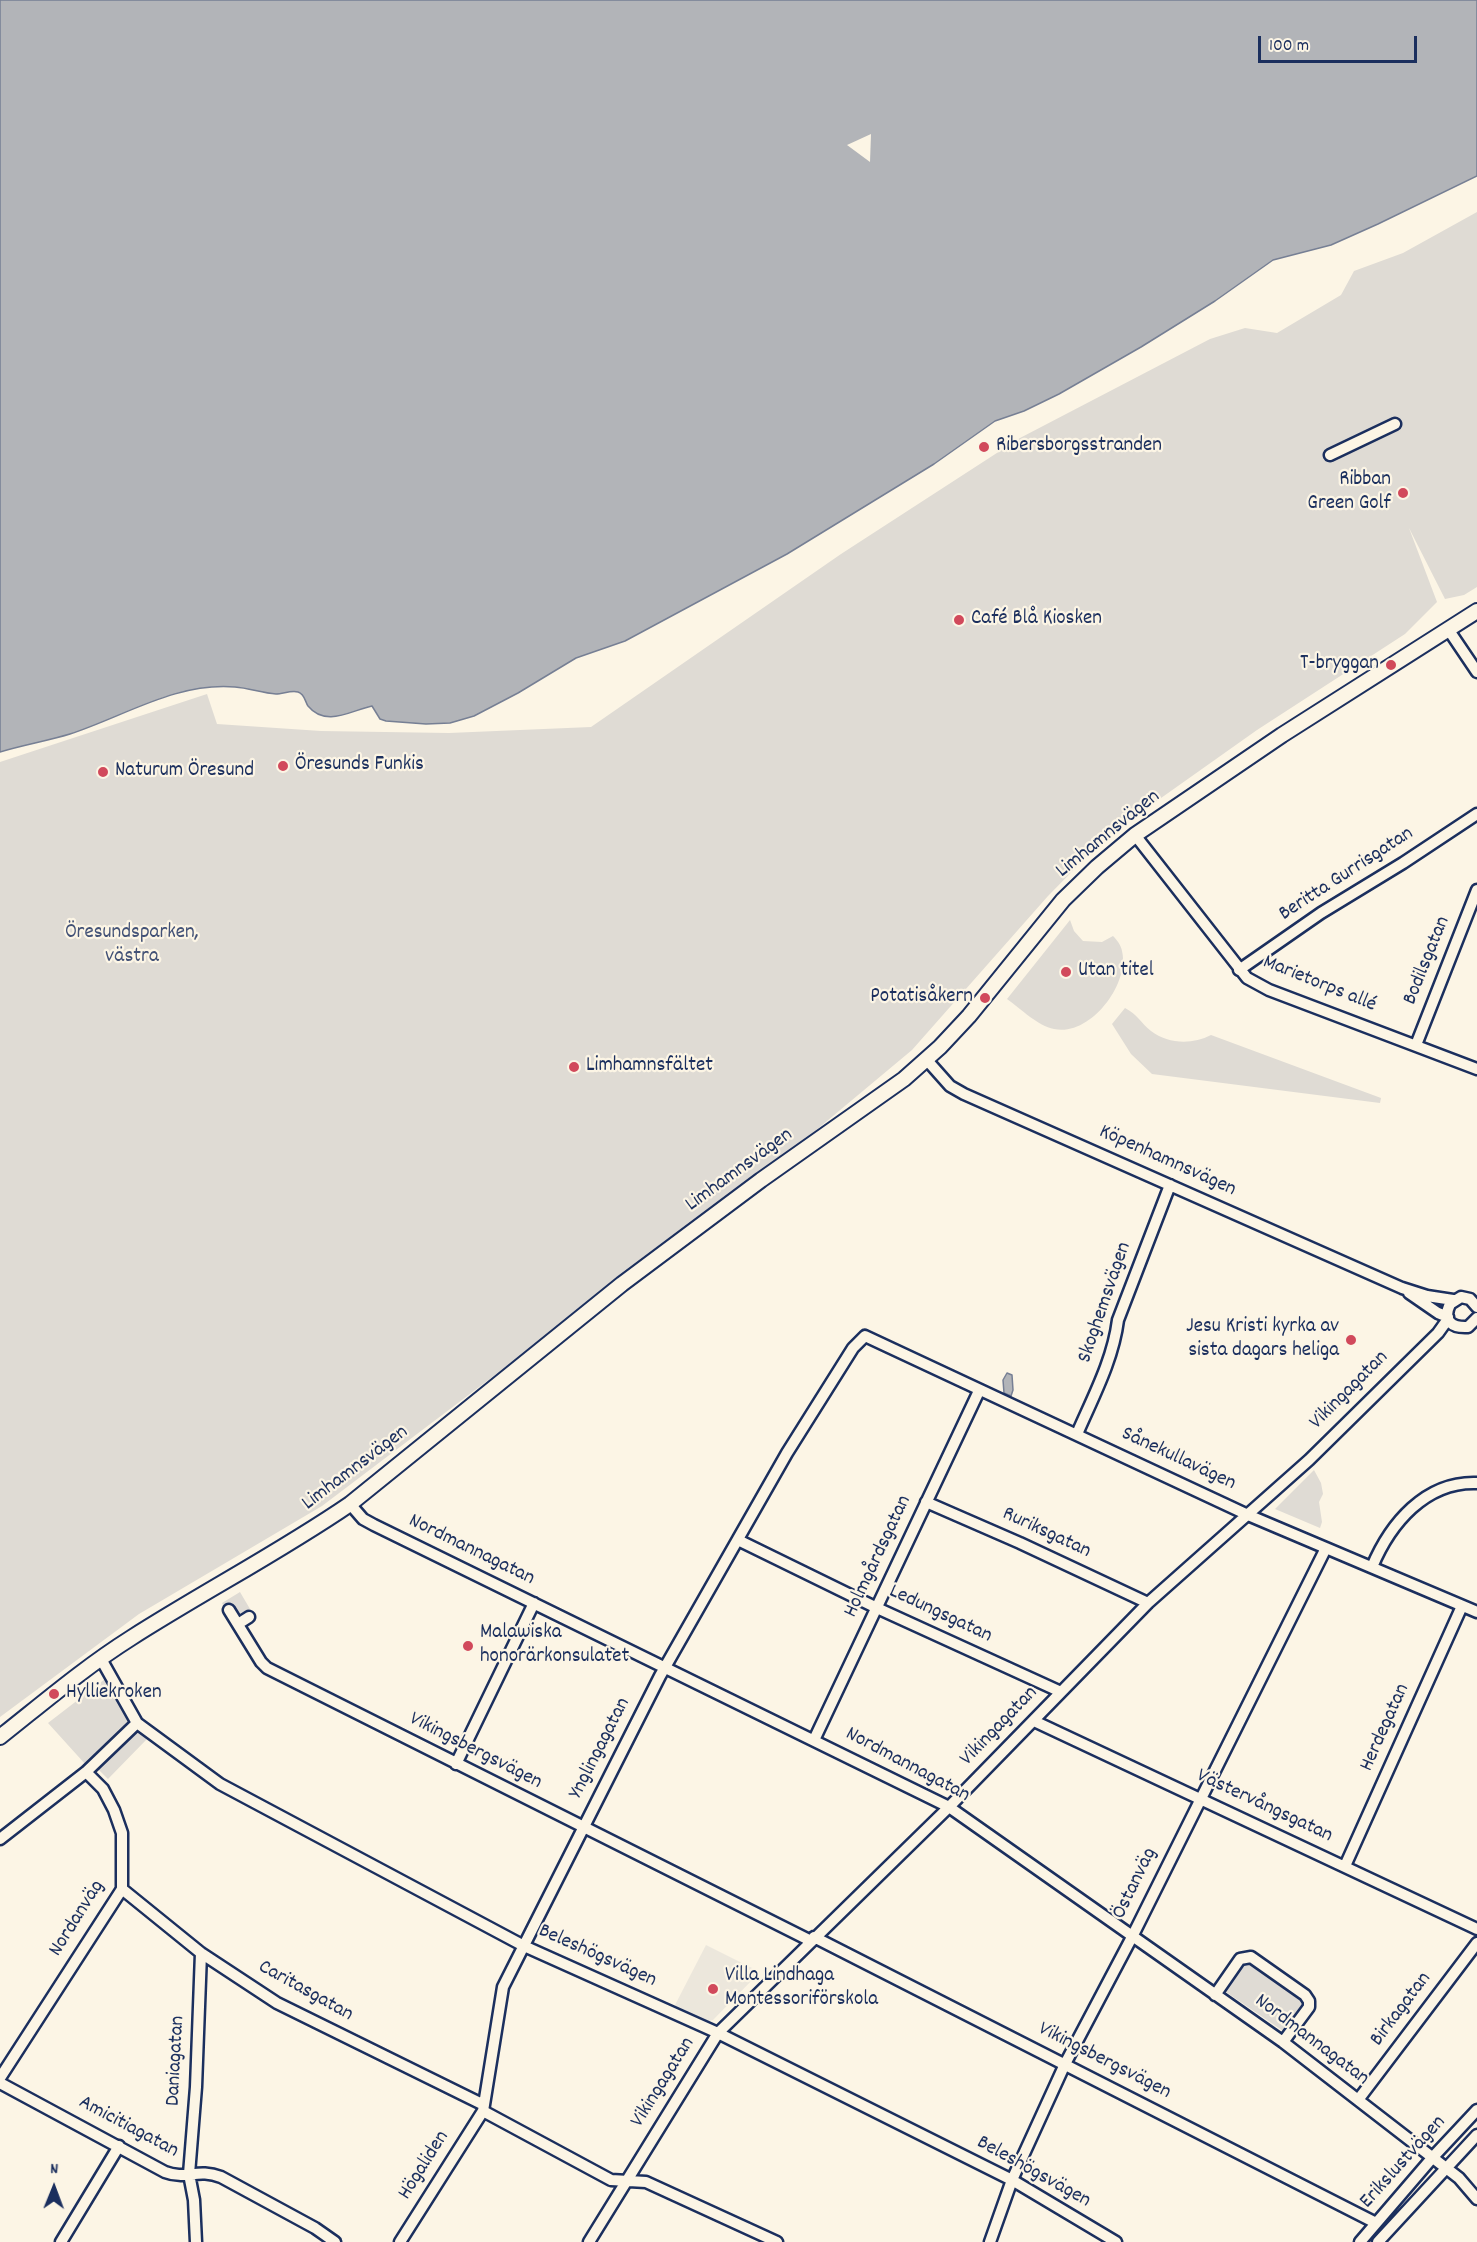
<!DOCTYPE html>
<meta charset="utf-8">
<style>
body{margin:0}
#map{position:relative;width:1477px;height:2242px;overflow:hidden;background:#fcf5e5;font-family:Dekko,sans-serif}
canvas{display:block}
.north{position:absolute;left:24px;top:2158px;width:60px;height:60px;-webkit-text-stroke:4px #fcf5e5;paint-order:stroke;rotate:1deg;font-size:16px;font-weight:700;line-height:24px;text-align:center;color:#1b2f5e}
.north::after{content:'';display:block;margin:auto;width:21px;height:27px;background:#1b2f5e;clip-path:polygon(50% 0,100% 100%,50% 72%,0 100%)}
.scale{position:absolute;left:1258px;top:36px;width:159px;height:27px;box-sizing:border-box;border:3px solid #1b2f5e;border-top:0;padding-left:8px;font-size:18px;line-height:21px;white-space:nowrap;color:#1b2f5e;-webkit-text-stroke:4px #fcf5e5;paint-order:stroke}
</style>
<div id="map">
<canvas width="1477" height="2242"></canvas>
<div class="north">N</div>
<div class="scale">100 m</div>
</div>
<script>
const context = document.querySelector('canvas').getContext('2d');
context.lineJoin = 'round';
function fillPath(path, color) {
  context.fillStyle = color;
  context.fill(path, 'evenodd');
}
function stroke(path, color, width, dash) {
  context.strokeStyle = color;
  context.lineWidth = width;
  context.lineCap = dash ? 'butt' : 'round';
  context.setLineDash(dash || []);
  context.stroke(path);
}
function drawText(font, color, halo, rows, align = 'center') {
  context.font = font + ' Dekko,sans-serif';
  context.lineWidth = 4.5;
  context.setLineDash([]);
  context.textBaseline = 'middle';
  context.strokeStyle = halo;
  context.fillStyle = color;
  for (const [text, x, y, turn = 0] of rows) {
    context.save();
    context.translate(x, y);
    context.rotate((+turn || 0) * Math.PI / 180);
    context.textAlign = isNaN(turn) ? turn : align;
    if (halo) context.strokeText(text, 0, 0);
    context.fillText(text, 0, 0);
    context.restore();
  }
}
fillPath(new Path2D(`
 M706 1945 760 1972 713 2020 704 2022 674 2007Z`), '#ece7dc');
fillPath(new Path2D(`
 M1477 212V587L1464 595 1445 599 1409 528 1437 602 1405 634 1257 730 1106 837 1048 896 912 1050 809 1136 624 1271 516 1359 322 1506 139 1614 0 1717V762L207 694 217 724 321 731 449 733 591 727 841 554 1020 438 1210 339 1245 328 1277 333 1341 295 1354 271 1403 253Z
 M1070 920 1074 931 1083 941 1102 942 1113 936C1117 940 1121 945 1122 951 1130 984 1090 1037 1054 1029 1038 1026 1021 1009 1007 999Z
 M1125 1008C1137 1014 1141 1023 1151 1031 1168 1044 1192 1045 1211 1035L1381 1098 1380 1103 1152 1074 1131 1054 1112 1024Z
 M1314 1470 1321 1483 1323 1494 1319 1502 1322 1522 1320 1528 1275 1509Z
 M240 1592 250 1609 241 1613 226 1610 222 1603Z
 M105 1679 131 1723 86 1765 48 1723Z
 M136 1729 147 1739 108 1779 97 1768Z
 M1245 1961 1251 1962 1302 2000 1304 2005 1283 2031 1226 1992V1988Z`), '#dfdbd4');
const water = new Path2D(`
 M0 0H1477V176L1378 224 1331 245 1273 260 1215 301 1141 347 1059 394 1024 411 995 421 934 464 787 554 625 641 576 658 518 693 474 716 450 723 426 724 386 721 380 719 372 706C352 710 326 728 308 706 305 702 305 694 298 692 291 690 283 694 276 694 262 693 249 688 235 687 176 682 125 716 70 734 47 741 23 745 0 752Z
 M1007 1373 1012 1375 1013 1390 1011 1396 1004 1393 1003 1380Z`);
fillPath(water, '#b2b4b8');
stroke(water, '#767f94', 1.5);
fillPath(new Path2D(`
 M871 134 870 162 847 145Z`), '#fcf5e5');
const minor = new Path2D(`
 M1330 455 1395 424
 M1448 629 1477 672
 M1135 835 1247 978 1269 990 1477 1069
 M1239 970 1321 913 1403 863 1477 814
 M1416 1045 1477 890
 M926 1059 950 1086 964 1094 1402 1288 1427 1296 1453 1300
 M1409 1293 1438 1313 1448 1317
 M1477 1307 1470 1299 1461 1297 1450 1304C1442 1321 1452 1328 1468 1327L1477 1318
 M1077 1434C1093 1397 1113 1360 1118 1320L1170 1185
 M926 1502 1020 1543 1148 1603
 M350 1504 363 1519 374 1525 949 1807 1283 2042 1459 2178 1477 2199
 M738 1540 877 1608 1061 1692
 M1372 1567C1390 1524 1425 1481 1477 1483
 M229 1610 261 1662 267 1668 811 1941
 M238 1624 249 1617
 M101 1659 137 1723 220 1784 524 1946 718 2033 1012 2180 1116 2242
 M1034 1721 1477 1929
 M814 1740 979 1391
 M456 1764 534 1603
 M0 1839 86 1772 137 1723
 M1345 1866 1462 1606
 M122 1889 201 1953 277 2003 484 2105
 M814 1937 1376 2223
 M1215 1995 1240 1959 1251 1957 1305 1995 1309 2001V2007L1283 2042
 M0 2078 122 1889V1833L114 1810 103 1789 86 1772
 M0 2083 165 2172C186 2180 198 2168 221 2177L315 2228 335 2242
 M1358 2100 1477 1943
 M483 2111 611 2180 646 2182 777 2242
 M61 2242 119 2146
 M196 2242 194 2200 189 2174 196 2087 201 1953
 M400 2242 483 2111 503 1987 660 1676 787 1453 853 1348 865 1336 1248 1515 1477 1612
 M589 2242 718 2033 949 1807 1148 1603 1309 1460 1438 1333 1448 1319
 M990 2242 1012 2180 1065 2064 1132 1937 1326 1548
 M1360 2242 1433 2157 1477 2110
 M1378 2242 1477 2135`);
const major = new Path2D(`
 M0 1737C43 1703 85 1667 131 1638 203 1592 280 1552 350 1504L622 1284 761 1180 904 1079 940 1047 969 1016 1063 900 1097 867 1135 835 1282 735 1477 611`);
stroke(minor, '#1b2f5e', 15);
stroke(major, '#1b2f5e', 18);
stroke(minor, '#fcf5e5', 10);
stroke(major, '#fcf5e5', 14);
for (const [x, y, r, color] of [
 [984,447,6,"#d1495b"],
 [1403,493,6,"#d1495b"],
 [959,620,6,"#d1495b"],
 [1391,665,6,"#d1495b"],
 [283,766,6,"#d1495b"],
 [103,772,6,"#d1495b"],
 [1066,972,6,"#d1495b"],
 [985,998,6,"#d1495b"],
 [574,1067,6,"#d1495b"],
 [1351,1340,6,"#d1495b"],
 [468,1646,6,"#d1495b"],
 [54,1694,6,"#d1495b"],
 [713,1989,6,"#d1495b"]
]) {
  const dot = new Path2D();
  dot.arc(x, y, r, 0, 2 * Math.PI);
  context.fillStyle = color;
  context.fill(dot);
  stroke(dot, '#fcf5e5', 2);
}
drawText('21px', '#1b2f5e', '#fcf5e5', [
 ["Ribersborgsstranden",996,447],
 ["Ribban",1391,481,"right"],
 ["Green Golf",1391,505,"right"],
 ["Café Blå Kiosken",971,620],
 ["T-bryggan",1379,665,"right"],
 ["Öresunds Funkis",295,766],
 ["Naturum Öresund",115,772],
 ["Utan titel",1078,972],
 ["Potatisåkern",973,998,"right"],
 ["Limhamnsfältet",586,1067],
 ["Jesu Kristi kyrka av",1339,1328,"right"],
 ["sista dagars heliga",1339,1352,"right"],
 ["Malawiska",480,1634],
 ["honorärkonsulatet",480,1658],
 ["Hylliekroken",66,1694],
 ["Villa Lindhaga",725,1977],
 ["Montessoriförskola",725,2001]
], 'left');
drawText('21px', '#1b2f5e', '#fcf5e5', [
 ["Limhamnsvägen",1109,835,-39],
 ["Beritta Gurrisgatan",1347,875,-33],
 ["Bodilsgatan",1428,961,-68],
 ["Marietorps allé",1319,985,22],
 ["Köpenhamnsvägen",1167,1162,24],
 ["Limhamnsvägen",740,1171,-36],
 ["Skoghemsvägen",1106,1303,-71],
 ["Vikingagatan",1350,1391,-45],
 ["Sånekullavägen",1178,1460,25],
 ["Limhamnsvägen",356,1469,-37],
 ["Ruriksgatan",1046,1534,25],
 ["Nordmannagatan",471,1551,26],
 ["Holmgårdsgatan",879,1557,-65],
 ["Ledungsgatan",940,1615,25],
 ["Vikingagatan",1000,1727,-46],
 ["Herdegatan",1386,1728,-66],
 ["Ynglingagatan",601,1749,-63],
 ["Vikingsbergsvägen",475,1752,27],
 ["Nordmannagatan",907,1766,28],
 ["Västervångsgatan",1264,1807,25],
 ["Östanväg",1136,1884,-64],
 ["Nordanväg",78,1919,-58],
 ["Beleshögsvägen",597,1957,24],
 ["Caritasgatan",305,1992,29],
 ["Birkagatan",1402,2010,-53],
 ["Nordmannagatan",1311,2041,37],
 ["Daniagatan",177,2061,-87],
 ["Vikingsbergsvägen",1104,2062,27],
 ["Vikingagatan",664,2083,-58],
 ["Amicitiagatan",128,2128,28],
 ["Erikslustvägen",1404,2163,-48],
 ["Högaliden",425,2166,-58],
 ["Beleshögsvägen",1033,2173,29]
]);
drawText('21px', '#425176', '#fcf5e5', [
 ["Öresundsparken,",132,934],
 ["västra",132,958]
]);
</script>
